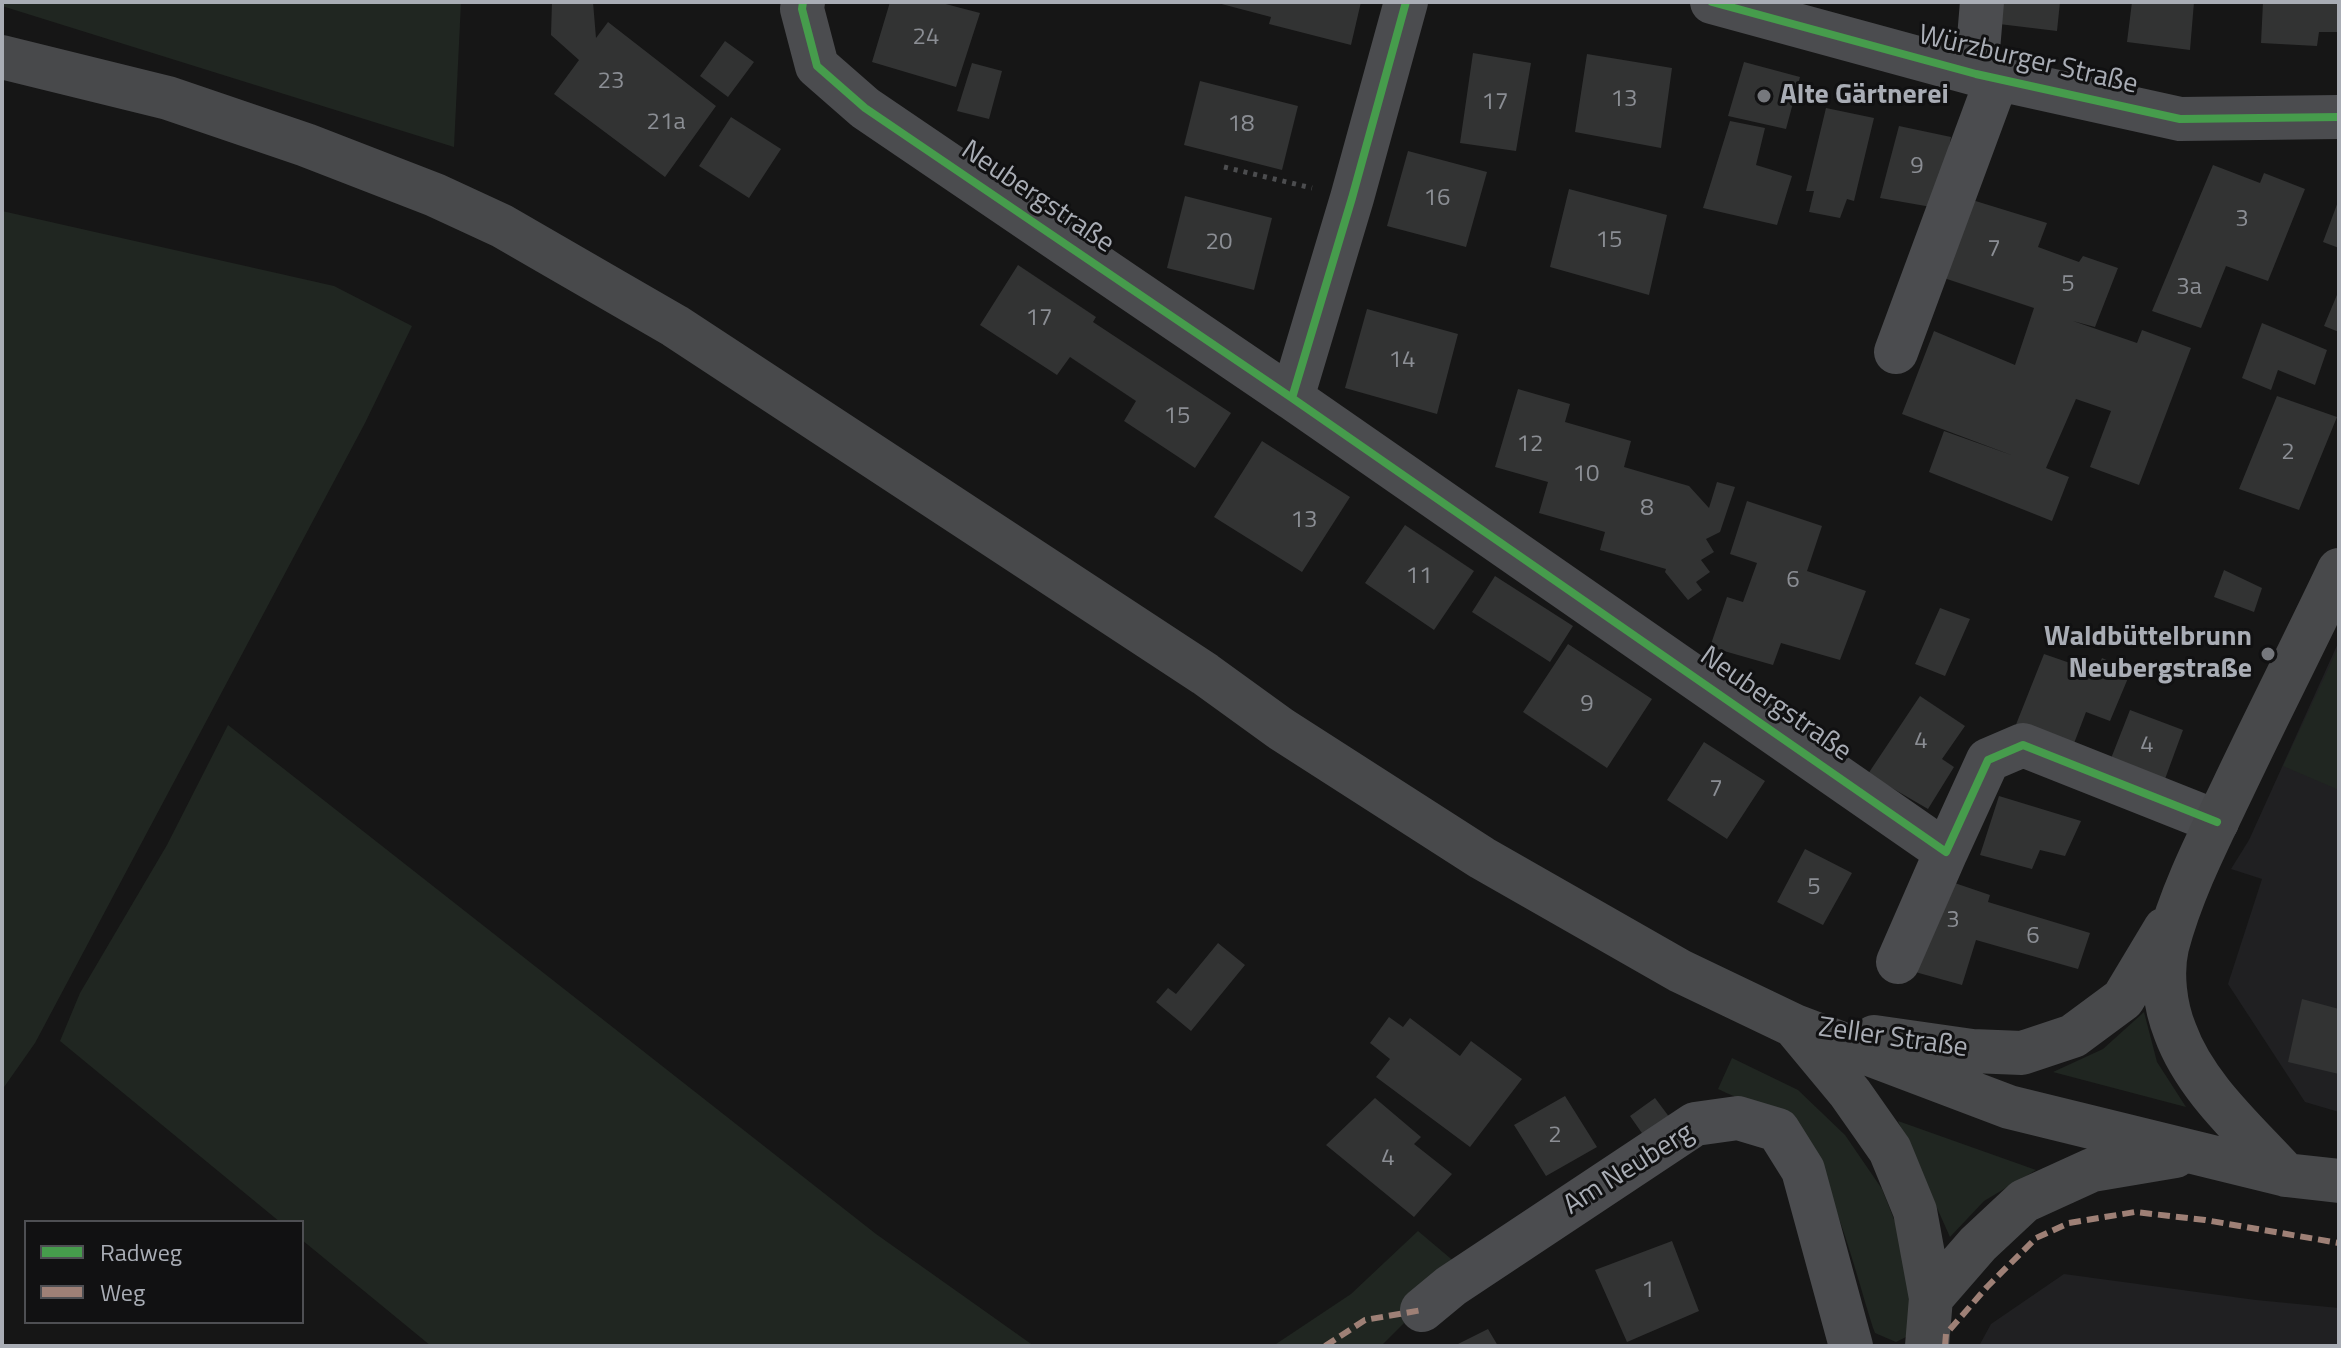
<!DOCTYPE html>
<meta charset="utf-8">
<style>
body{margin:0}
#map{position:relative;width:2341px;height:1348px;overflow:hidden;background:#161616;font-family:"Titillium Web",sans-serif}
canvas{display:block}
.frame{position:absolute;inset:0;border:4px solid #a9adb5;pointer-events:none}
.legend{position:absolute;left:24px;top:1220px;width:280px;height:104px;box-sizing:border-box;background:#111112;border:2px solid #4e4f53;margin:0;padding:10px 14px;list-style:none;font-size:24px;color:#a9adb5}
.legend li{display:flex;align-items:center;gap:16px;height:40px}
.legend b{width:40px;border:2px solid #4e4f53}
</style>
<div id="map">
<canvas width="2341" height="1348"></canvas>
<div class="frame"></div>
<ul class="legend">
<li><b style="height:10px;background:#469c4c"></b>Radweg</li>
<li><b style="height:10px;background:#9e8076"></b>Weg</li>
</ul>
</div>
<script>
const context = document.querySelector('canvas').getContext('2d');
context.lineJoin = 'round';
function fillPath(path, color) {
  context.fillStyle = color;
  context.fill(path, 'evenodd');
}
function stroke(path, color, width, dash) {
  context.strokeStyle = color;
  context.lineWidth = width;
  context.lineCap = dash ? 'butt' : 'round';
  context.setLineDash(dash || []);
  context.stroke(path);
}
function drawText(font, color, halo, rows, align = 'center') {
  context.font = font + ' "Titillium Web",sans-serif';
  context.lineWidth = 6;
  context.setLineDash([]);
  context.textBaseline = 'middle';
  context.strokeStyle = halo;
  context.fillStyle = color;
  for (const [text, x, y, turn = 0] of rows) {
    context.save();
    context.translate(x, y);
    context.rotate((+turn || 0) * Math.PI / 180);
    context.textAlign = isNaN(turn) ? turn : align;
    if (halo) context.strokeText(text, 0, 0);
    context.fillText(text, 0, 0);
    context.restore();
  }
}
fillPath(new Path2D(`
 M2339 641V1112L2305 1102 2228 984 2262 879 2231 869 2249 840Z
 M2064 1274 2256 1300 2339 1308V1346H1979L1991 1324Z`), '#202022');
fillPath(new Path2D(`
 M2 2H461L454 147 2 6Z
 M2 211 334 286 412 326 365 423 35 1043 2 1090Z
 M2339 646V790L2283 766Z
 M228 725 876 1234 1034 1346H431L302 1240V1222H280L60 1041 80 993 167 845Z
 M2144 1012 2157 1062 2186 1107 2053 1072 2103 1049Z
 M1732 1058 1798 1090 1845 1135 1882 1189 1903 1242 1914 1333 1896 1342 1875 1333C1857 1280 1828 1153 1785 1121 1768 1108 1738 1099 1718 1089Z
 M1898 1121 2036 1170 1984 1201 1950 1237Z
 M1418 1231 1463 1269 1432 1295 1381 1346H1273L1351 1294Z`), '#202621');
fillPath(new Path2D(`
 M552 2H593L596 38 608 22 716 106 665 177 554 94 579 60 551 35Z
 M890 2H938L980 13 956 87 872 62Z
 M1214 2H1361L1351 45 1269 24 1271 17Z
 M2002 2H2060L2057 31 1999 24Z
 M2132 2H2194L2190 50 2127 42Z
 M2263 2H2339V32H2319L2317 46 2261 43Z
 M725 41 754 62 728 97 700 76Z
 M1473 53 1531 63 1516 151 1460 143Z
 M1587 54 1672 68 1661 148 1575 132Z
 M1744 62 1800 77 1786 129 1728 116Z
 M972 63 1002 71 989 119 957 111Z
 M1200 81 1298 106 1282 170 1184 145Z
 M1826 108 1874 118 1854 201 1847 199 1840 218 1809 212 1814 191H1806Z
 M731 117 781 149 749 198 699 166Z
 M1730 121 1765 128 1756 165 1792 176 1777 225 1703 208Z
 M1899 126 1951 137 1937 208 1880 198Z
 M1408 151 1487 172 1466 247 1387 226Z
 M2213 165 2260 183 2264 173 2305 189 2268 281 2226 266 2201 328 2152 311Z
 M1569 189 1667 215 1649 295 1550 267Z
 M1185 196 1272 218 1254 290 1167 268Z
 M1969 199 2047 223 2038 247 2079 262 2083 256 2118 268 2095 327 2073 321 2137 343 2142 330 2191 348 2139 485 2090 467 2111 411 2076 399 2046 468 2069 477 2052 521 1929 472 1944 431 2014 456 1902 414 1934 331 2015 365 2034 308 1941 277Z
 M2339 199V248L2323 242Z
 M1018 265 1096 317 1093 322 1231 413 1195 468 1124 421 1136 401 1070 357 1057 375 980 325Z
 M2339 290V332L2324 326Z
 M1367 309 1458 334 1437 414 1345 388Z
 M2262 323 2327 350 2315 385 2278 370 2271 390 2242 378Z
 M1518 389 1570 404 1565 422 1631 441 1624 467 1689 486 1709 508 1717 482 1735 487 1720 532 1706 539 1714 552 1701 560 1710 572 1696 582 1702 590 1688 600 1665 572 1666 569 1600 550 1605 532 1539 513 1548 482 1495 467Z
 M2277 396 2337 417 2299 510 2239 489Z
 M1262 441 1350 497 1302 572 1214 517Z
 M1747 501 1822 526 1807 571 1866 591 1840 660 1781 643 1773 665 1710 647 1727 597 1743 602 1757 563 1730 554Z
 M1405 525 1474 571 1434 630 1365 583Z
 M2224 570 2262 588 2254 612 2214 597Z
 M1495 576 1573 626 1550 662 1472 612Z
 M1940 608 1970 619 1945 676 1915 664Z
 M1568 644 1652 699 1607 768 1523 712Z
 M2044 654 2096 672 2102 658 2131 671 2110 721 2086 712 2073 746 2015 727Z
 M1920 696 1965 726 1942 759 1954 767 1928 809 1868 774Z
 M2130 710 2183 730 2165 779 2110 761Z
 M1704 742 1765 781 1727 839 1667 800Z
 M1999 796 2081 821 2065 856 2040 850 2032 869 1980 855Z
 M1805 849 1852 873 1823 925 1777 902Z
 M1940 878 1990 895 1988 902 2090 933 2078 969 1976 940 1962 985 1908 970Z
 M1218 943 1245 965 1191 1031 1156 1002 1168 988 1176 994Z
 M2302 999 2339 1009V1074L2288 1062Z
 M1389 1017 1403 1027 1410 1018 1460 1056 1471 1041 1522 1079 1470 1147 1376 1077 1390 1059 1370 1043Z
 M1565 1096 1597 1147 1546 1176 1514 1125Z
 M1375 1098 1421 1137 1414 1144 1452 1174 1414 1217 1326 1145Z
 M1655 1098 1670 1118 1644 1136 1630 1116Z
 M1672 1241 1699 1311 1627 1342 1595 1270Z
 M1488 1329 1498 1346H1454Z`), '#323333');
stroke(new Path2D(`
 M1224 167 1312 188`), '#4c4d4f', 5, [4, 6]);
stroke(new Path2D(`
 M803 2 802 9 817 66 865 108 1292 398 1352 198 1406 2
 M1712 2 1976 74 2180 119 2339 117
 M1976 74 1982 2
 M1896 352 1997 79
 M1292 398 1946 852 1988 760 2023 745 2217 822
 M1898 962 1946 852
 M1422 1310 1451 1286 1695 1124 1738 1118 1778 1130 1803 1170 1851 1346`), '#4b4c4f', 44);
stroke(new Path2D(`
 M2 57 168 98 306 145 435 195 502 226 675 326 1205 674 1281 729 1482 858 1680 971 1795 1026 2009 1107 2286 1175 2339 1181
 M1796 1028 1850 1093 1890 1150 1915 1211 1931 1298 1927 1346
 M1874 1037 1972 1051 2022 1053 2073 1036 2123 999 2165 929
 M2286 1175C2246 1131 2195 1087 2175 1031 2165 1006 2161 973 2167 947 2181 893 2208 840 2232 790 2267 716 2304 644 2339 570
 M1931 1298 1978 1244 2024 1201 2092 1170 2175 1156`), '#48494b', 44);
stroke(new Path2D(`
 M1325 1346 1365 1320 1422 1310
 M1945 1346 1946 1334 1987 1287 2036 1238 2069 1223 2135 1212 2205 1220 2339 1243`), '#9e8076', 6, [12, 6]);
stroke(new Path2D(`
 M803 2 802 9 817 66 865 108 1292 398 1352 198 1406 2
 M1712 2 1976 74 2180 119 2339 117
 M1292 398 1946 852 1988 760 2023 745 2217 822`), '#469c4c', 8);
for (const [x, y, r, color] of [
 [1764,96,8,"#76787d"],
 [2268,654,8,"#76787d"]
]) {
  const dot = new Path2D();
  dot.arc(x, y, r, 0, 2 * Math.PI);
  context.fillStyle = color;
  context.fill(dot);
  stroke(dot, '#111112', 3);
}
drawText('24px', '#8b8e94', null, [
 ["24",926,38],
 ["23",611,82],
 ["13",1624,100],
 ["17",1495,103],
 ["21a",666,123],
 ["18",1241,125],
 ["9",1917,167],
 ["16",1437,199],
 ["3",2242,220],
 ["15",1609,241],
 ["20",1219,243],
 ["7",1994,250],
 ["5",2068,285],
 ["3a",2189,288],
 ["17",1039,319],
 ["14",1402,361],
 ["15",1177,417],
 ["12",1530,445],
 ["2",2288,453],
 ["10",1586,475],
 ["8",1647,509],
 ["13",1304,521],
 ["11",1419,577],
 ["6",1793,581],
 ["9",1587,705],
 ["4",1921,742],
 ["4",2147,746],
 ["7",1716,790],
 ["5",1814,888],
 ["3",1953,921],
 ["6",2033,937],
 ["2",1555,1136],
 ["4",1388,1159],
 ["1",1648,1291]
]);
drawText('28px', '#a9adb5', '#111112', [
 ["Würzburger Straße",2028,61,13],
 ["Neubergstraße",1037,198,34],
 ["Neubergstraße",1775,705,35],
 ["Zeller Straße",1893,1039,8],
 ["Am Neuberg",1629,1170,-32]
]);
drawText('bold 28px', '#a9adb5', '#111112', [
 ["Alte Gärtnerei",1780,96],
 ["Waldbüttelbrunn",2252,638,"right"],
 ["Neubergstraße",2252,670,"right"]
], 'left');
</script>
